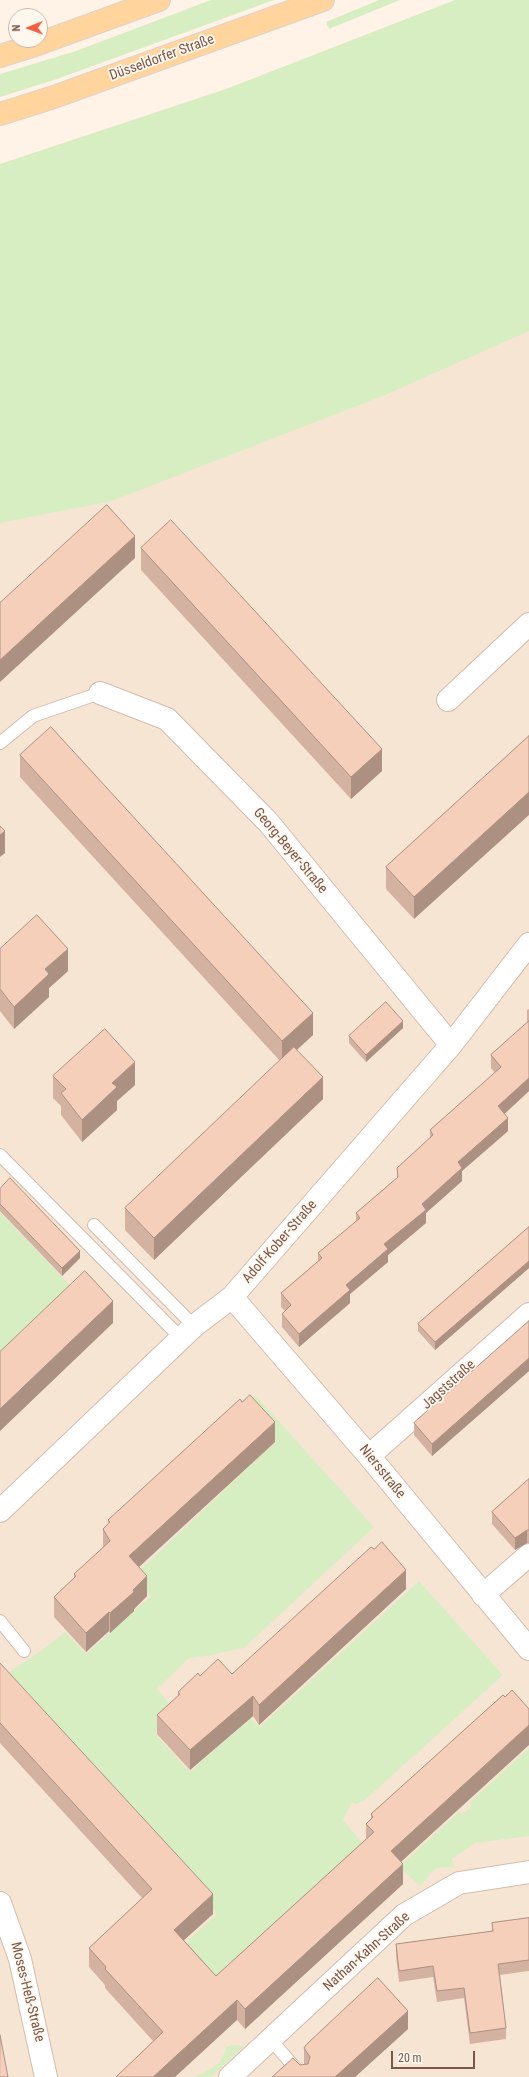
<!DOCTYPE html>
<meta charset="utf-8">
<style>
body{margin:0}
#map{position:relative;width:529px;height:2077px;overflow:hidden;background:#fef3e6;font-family:"Roboto Condensed",sans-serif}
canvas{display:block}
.north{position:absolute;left:8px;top:8px;width:40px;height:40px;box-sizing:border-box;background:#fff8ef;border:1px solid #cab8ac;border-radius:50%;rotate:269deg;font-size:11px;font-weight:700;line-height:16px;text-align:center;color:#7b5748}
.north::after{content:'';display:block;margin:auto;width:14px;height:18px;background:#f35e41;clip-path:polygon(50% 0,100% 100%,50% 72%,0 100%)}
.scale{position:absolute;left:391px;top:2051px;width:84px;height:18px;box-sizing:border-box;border:2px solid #7b5748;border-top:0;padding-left:5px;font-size:12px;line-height:14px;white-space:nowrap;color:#7b5748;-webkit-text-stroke:3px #fff8ef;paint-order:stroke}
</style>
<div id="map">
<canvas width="529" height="2077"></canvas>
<div class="north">N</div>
<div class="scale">20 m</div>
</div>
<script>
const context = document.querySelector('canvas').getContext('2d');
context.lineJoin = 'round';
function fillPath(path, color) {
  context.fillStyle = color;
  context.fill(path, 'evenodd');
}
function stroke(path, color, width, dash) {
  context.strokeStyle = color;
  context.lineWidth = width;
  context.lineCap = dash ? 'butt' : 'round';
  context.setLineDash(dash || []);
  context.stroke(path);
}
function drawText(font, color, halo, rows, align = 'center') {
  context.font = font + ' "Roboto Condensed",sans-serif';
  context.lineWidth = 3.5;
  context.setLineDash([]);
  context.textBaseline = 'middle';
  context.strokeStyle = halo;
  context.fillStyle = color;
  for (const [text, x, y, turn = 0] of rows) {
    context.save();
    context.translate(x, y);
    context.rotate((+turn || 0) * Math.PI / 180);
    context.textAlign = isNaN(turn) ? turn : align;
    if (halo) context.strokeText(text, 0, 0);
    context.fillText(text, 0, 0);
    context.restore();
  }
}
fillPath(new Path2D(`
 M529 276V2077H0V463Z`), '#f7e5d4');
fillPath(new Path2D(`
 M211 0H274L57 79 0 97V74L76 51Z
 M379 0H400L329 29 326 22Z
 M455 0H529V331L385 395 112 501 0 523V164L226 89Z
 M0 1212 79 1295 0 1371Z
 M256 1396 374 1527 244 1648 206 1656 189 1658 157 1689 177 1713 155 1734 190 1772 250 1718 260 1727 419 1581 503 1675 365 1800 356 1804 352 1802 343 1820 370 1852 216 1993 183 1945 217 1914 0 1678 41 1651 65 1632 86 1654 151 1596 134 1576 276 1441 267 1431 247 1398Z
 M529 1748V1836L475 1843 452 1859 454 1867 436 1868 420 1886 399 1867 460 1811 463 1814 472 1806 469 1803Z
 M231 2045 244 2046 211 2077H196C212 2066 221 2068 226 2047Z`), '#d7eec3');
const service = new Path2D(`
 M0 743 33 716 100 693
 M0 1155 181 1338
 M94 1225 194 1326
 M0 1621 24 1651
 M271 2040 303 2077`);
const minor = new Path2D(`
 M100 693 167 719 268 822 451 1045
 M448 700 529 624
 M232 1297 369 1456 529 1649
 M369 1456 529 1314
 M0 1511 194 1326 232 1297 451 1045 529 944
 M483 1595 529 1555
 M0 1903 20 1959 46 2077
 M230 2077 404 1915 459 1883 529 1872`);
const primary = new Path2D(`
 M0 56 35 45 159 0
 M0 114 51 98 323 0`);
stroke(service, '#d4bcad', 14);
stroke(minor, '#d4bcad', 24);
stroke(primary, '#ddd3cf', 24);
stroke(service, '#fff', 12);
stroke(minor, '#fff', 22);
stroke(primary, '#ffd49d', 22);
fillPath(new Path2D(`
 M141 548 382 771 351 799 141 570Z
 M529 736 414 919 386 889V867Z
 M20 755 313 1035 297 1050 323 1099 154 1260 125 1230V1208L280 1061 20 777Z
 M0 949 68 971 49 988V997L14 1029 0 1011Z
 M529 1009V1091L504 1114 508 1131 462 1171V1181L426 1213V1223L388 1255V1262L350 1294V1303L299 1347 282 1327V1314L285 1311 281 1307V1293L318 1261V1253L356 1222V1213L397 1178V1168L430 1139V1130L495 1073 491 1068V1055L527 1023V1010Z
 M403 1028 366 1062 349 1043V1036Z
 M53 1076 135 1085 117 1101V1110L82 1142 61 1115V1106L53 1098Z
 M0 1189 80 1258 62 1276 0 1211Z
 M529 1227V1268L435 1350 418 1331V1324Z
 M529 1321V1371L432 1456 414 1435V1423Z
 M275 1442 139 1567 147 1596 134 1609V1611L110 1633 109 1631 86 1652 54 1617V1597L74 1578V1574L103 1548V1529L108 1524V1520Z
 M529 1479V1543H527L515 1550 492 1524V1512Z
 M406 1589 259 1725 253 1716 190 1770 157 1734V1715L178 1696V1692L200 1676 232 1674Z
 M0 1663 213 1914 184 1940 216 1976 366 1839V1824L371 1819V1814L503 1695 401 1862 403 1884 245 2029 237 2020 153 2041 105 1988V1985L89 1967V1948L142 1898 0 1743Z
 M529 1918V1971L500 1975 506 2028V2039L470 2044 464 1998 437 2002 433 1977 399 1982 396 1955V1944L492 1931V1923Z
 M408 2029 355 2077H272L300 2065H304V2048Z`), '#d4b2a1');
fillPath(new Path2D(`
 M135 536V558L0 682V660Z
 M382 749V771L351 799V777Z
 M529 792V815L414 919V897Z
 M5 831V853L0 857V835Z
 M68 949V971L49 988V997L14 1029V1007L45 969Z
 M313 1013V1035L282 1063V1041Z
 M403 1021V1028L366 1062V1055Z
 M135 1062V1085L117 1101V1110L82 1142V1120L112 1083Z
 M323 1077V1099L154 1260V1238Z
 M529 1078V1091L498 1120V1106Z
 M508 1118V1131L462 1171V1181L426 1213V1223L388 1255V1262L350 1294V1303L299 1347V1334L422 1204 458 1162Z
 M80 1251V1258L62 1276V1268Z
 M529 1261V1268L435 1350V1342Z
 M113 1301V1323L0 1431V1409Z
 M529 1358V1371L432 1456V1444Z
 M275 1422V1442L129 1576V1556Z
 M527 1530V1543L515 1550V1538Z
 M406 1570V1589L259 1725V1705Z
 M147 1576V1596L134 1609V1611L110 1633V1613Z
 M109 1612V1631L86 1652V1633Z
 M253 1696V1716L190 1770V1750Z
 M529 1725V1745L391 1871V1851Z
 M403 1864V1884L245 2029V2009Z
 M213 1894V1914L174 1949V1930Z
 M237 2000V2020L175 2077H153Z
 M408 2011V2029L355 2077H335Z`), '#ac9183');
const building = new Path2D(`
 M107 505 135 536 0 660V603Z
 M171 520 382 749 351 777 141 548Z
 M51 727 313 1013 282 1041 20 755Z
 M529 736V792L414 897 386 867Z
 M0 826 5 831 0 835Z
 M37 915 68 949 45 969 49 974 14 1007 0 989V949Z
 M386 1002 403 1021 366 1055 349 1036Z
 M529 1021V1078L498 1106 508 1118 458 1162 462 1168 422 1204 426 1210 384 1244 388 1249 346 1285 350 1290 299 1334 282 1314 291 1305 281 1293 322 1258 318 1253 360 1218 356 1213 398 1177 397 1168 433 1135 430 1130 501 1067 491 1055Z
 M105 1029 135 1062 112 1083 117 1087 82 1120 61 1093 66 1089 53 1076Z
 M294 1047 323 1077 154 1238 125 1208Z
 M10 1178 80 1251 62 1268 0 1204V1189Z
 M529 1227V1261L435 1342 418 1324Z
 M85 1271 113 1301 0 1409V1352Z
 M529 1321V1358L432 1444 414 1423Z
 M250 1395 275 1422 129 1556 147 1576 133 1590 134 1592 110 1613 109 1612 86 1633 54 1597 76 1576 74 1574 110 1541 103 1529 110 1522 108 1520 240 1399 242 1402Z
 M529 1479V1530H527L515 1538 492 1512Z
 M382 1542 406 1570 259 1705 253 1696 190 1750 157 1715 180 1694 178 1692 198 1673 200 1676 218 1659 232 1674 371 1547 374 1549Z
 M0 1663 213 1894 174 1930 216 1976 374 1832 366 1824 373 1817 371 1814 503 1695 505 1697 512 1690 529 1709V1725L391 1851 403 1864 245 2009 237 2000 153 2077H116L163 2032 105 1969 106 1967 89 1948 152 1889 0 1723Z
 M529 1918V1960L498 1964 506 2028 470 2033 464 1988 437 1991 433 1966 399 1971 396 1944 493 1931 492 1923Z
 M378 1978 408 2011 335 2077H272L293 2058 300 2065 308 2064 310 2057 304 2048 306 2045Z
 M0 2035 8 2077H0Z`);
fillPath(building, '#f6cfbb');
stroke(building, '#ac9183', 1);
drawText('14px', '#7b5748', '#fff8ef', [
 ["Düsseldorfer Straße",162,58,-20],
 ["Georg-Beyer-Straße",290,851,50],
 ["Adolf-Kober-Straße",280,1242,-49],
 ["Jagststraße",449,1385,-42],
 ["Niersstraße",382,1472,51],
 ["Nathan-Kahn-Straße",367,1952,-42],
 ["Moses-Heß-Straße",27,1992,76]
]);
</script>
